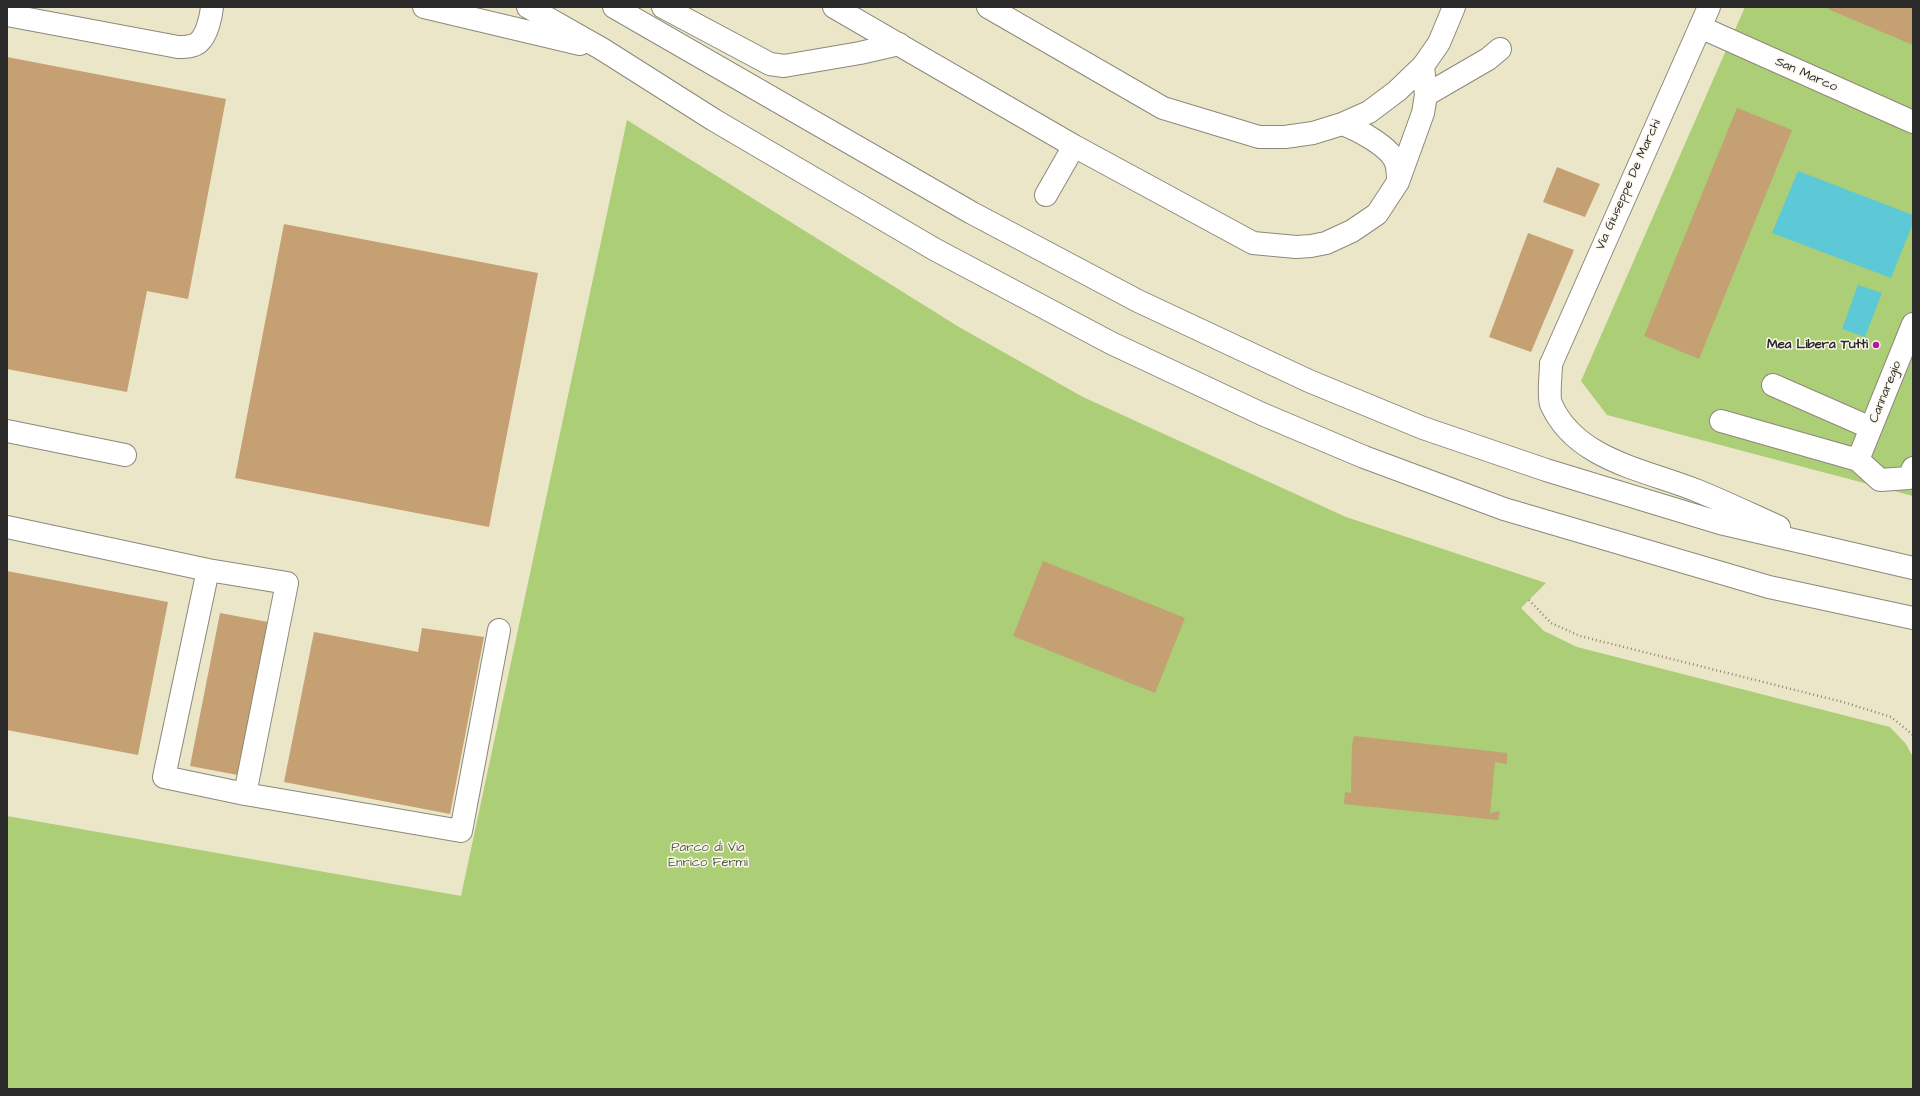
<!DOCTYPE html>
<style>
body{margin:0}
#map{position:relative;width:1920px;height:1096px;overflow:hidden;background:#ece6c9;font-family:"Architects Daughter",sans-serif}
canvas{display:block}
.frame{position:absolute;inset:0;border:8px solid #2b2b2b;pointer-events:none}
</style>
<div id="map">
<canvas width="1920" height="1096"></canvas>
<div class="frame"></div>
</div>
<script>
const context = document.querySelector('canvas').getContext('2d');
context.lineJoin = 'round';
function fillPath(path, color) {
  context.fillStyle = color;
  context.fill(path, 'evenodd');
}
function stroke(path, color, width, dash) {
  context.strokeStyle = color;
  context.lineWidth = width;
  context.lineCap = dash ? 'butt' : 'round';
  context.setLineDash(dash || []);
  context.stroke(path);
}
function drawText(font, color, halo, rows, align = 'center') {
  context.font = font + ' "Architects Daughter",sans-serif';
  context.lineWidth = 3;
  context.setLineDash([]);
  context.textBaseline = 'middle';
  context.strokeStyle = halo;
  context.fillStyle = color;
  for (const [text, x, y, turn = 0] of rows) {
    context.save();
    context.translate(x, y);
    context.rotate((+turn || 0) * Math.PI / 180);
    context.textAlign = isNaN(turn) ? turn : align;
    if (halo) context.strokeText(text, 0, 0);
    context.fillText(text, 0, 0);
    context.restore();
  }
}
fillPath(new Path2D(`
 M1745 7H1913V496L1607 415 1581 381Z
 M627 120 959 327 1083 397 1346 517 1546 583 1521 608 1544 631 1577 647 1890 727 1906 744 1913 757V1089H7V816L461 896Z`), '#abce76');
fillPath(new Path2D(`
 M1798 171 1913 215V223L1891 278 1772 233Z
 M1858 285 1882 293 1865 337 1842 329Z`), '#5dc8d6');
fillPath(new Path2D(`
 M1829 7H1913V45L1828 9Z
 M7 57 226 99 188 299 147 291 127 392 7 369Z
 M1737 108 1792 130 1699 359 1644 336Z
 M1557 167 1600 184 1585 217 1543 202Z
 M284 224 538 273 489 527 235 478Z
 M1528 233 1574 250 1531 352 1489 337Z
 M1043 561 1185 618 1155 693 1013 636Z
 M7 571 168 602 138 755 7 730Z
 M220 613 268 622 238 775 190 766Z
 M422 628 484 637 450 814 284 782 314 632 418 652Z
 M1354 736 1507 753V764L1495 762 1490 813 1500 811 1498 820 1344 804 1345 792 1351 793 1352 745Z`), '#c4a072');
const minor = new Path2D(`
 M834 7 1074 146 1253 243 1296 247 1311 246 1326 243 1352 231 1377 214 1398 182 1423 113 1426 95 1423 66
 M988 7 1163 108 1259 137H1285L1313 133 1342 124 1369 112 1397 91 1423 66 1439 43 1454 7
 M7 15 178 47C185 47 194 47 199 42 207 35 211 17 212 7
 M1700 27 1913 122
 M1426 95 1488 59 1500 49
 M1342 124C1357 129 1391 147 1396 163 1398 169 1398 176 1398 182
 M1046 195 1074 146
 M1551 364 1709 7
 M1773 385 1871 428
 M1721 421 1858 460 1880 480 1909 478 1913 468
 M7 431 125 455
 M1858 460 1913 324
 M7 527 208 570 287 583 245 794 461 831 499 630
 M208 570 164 777 245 794`);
const major = new Path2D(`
 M424 7 580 44
 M528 7 602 49 714 120 934 249 1111 343 1262 414 1364 457 1504 509 1769 587 1913 618
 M614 7 972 213 1138 301 1309 381 1423 428 1546 470 1720 523 1913 568
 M663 7 770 64 784 66 860 53 899 44
 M1551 364C1551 374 1548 396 1551 404 1576 461 1647 470 1698 491 1725 502 1752 515 1779 527`);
stroke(minor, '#8c887a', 24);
stroke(major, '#8c887a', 24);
stroke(new Path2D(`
 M1529 600 1551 623 1580 636 1843 702 1891 717 1913 735`), '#8c887a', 2.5, [1, 3]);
stroke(minor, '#fff', 22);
stroke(major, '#fff', 22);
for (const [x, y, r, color] of [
 [1876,345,4,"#b5179e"]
]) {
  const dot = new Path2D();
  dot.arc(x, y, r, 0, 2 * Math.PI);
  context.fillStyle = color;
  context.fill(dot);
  stroke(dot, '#fbf7ec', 1.5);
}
drawText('13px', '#2b2b2b', '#fbf7ec', [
 ["San Marco",1806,75,24],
 ["Via Giuseppe De Marchi",1629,185,-66],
 ["Cannaregio",1886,392,-68]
]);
drawText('bold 13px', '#2b2b2b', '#fbf7ec', [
 ["Mea Libera Tutti",1868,345]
], 'right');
drawText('13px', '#515c42', '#fbf7ec', [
 ["Parco di Via",708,848],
 ["Enrico Fermi",708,863]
]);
</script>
